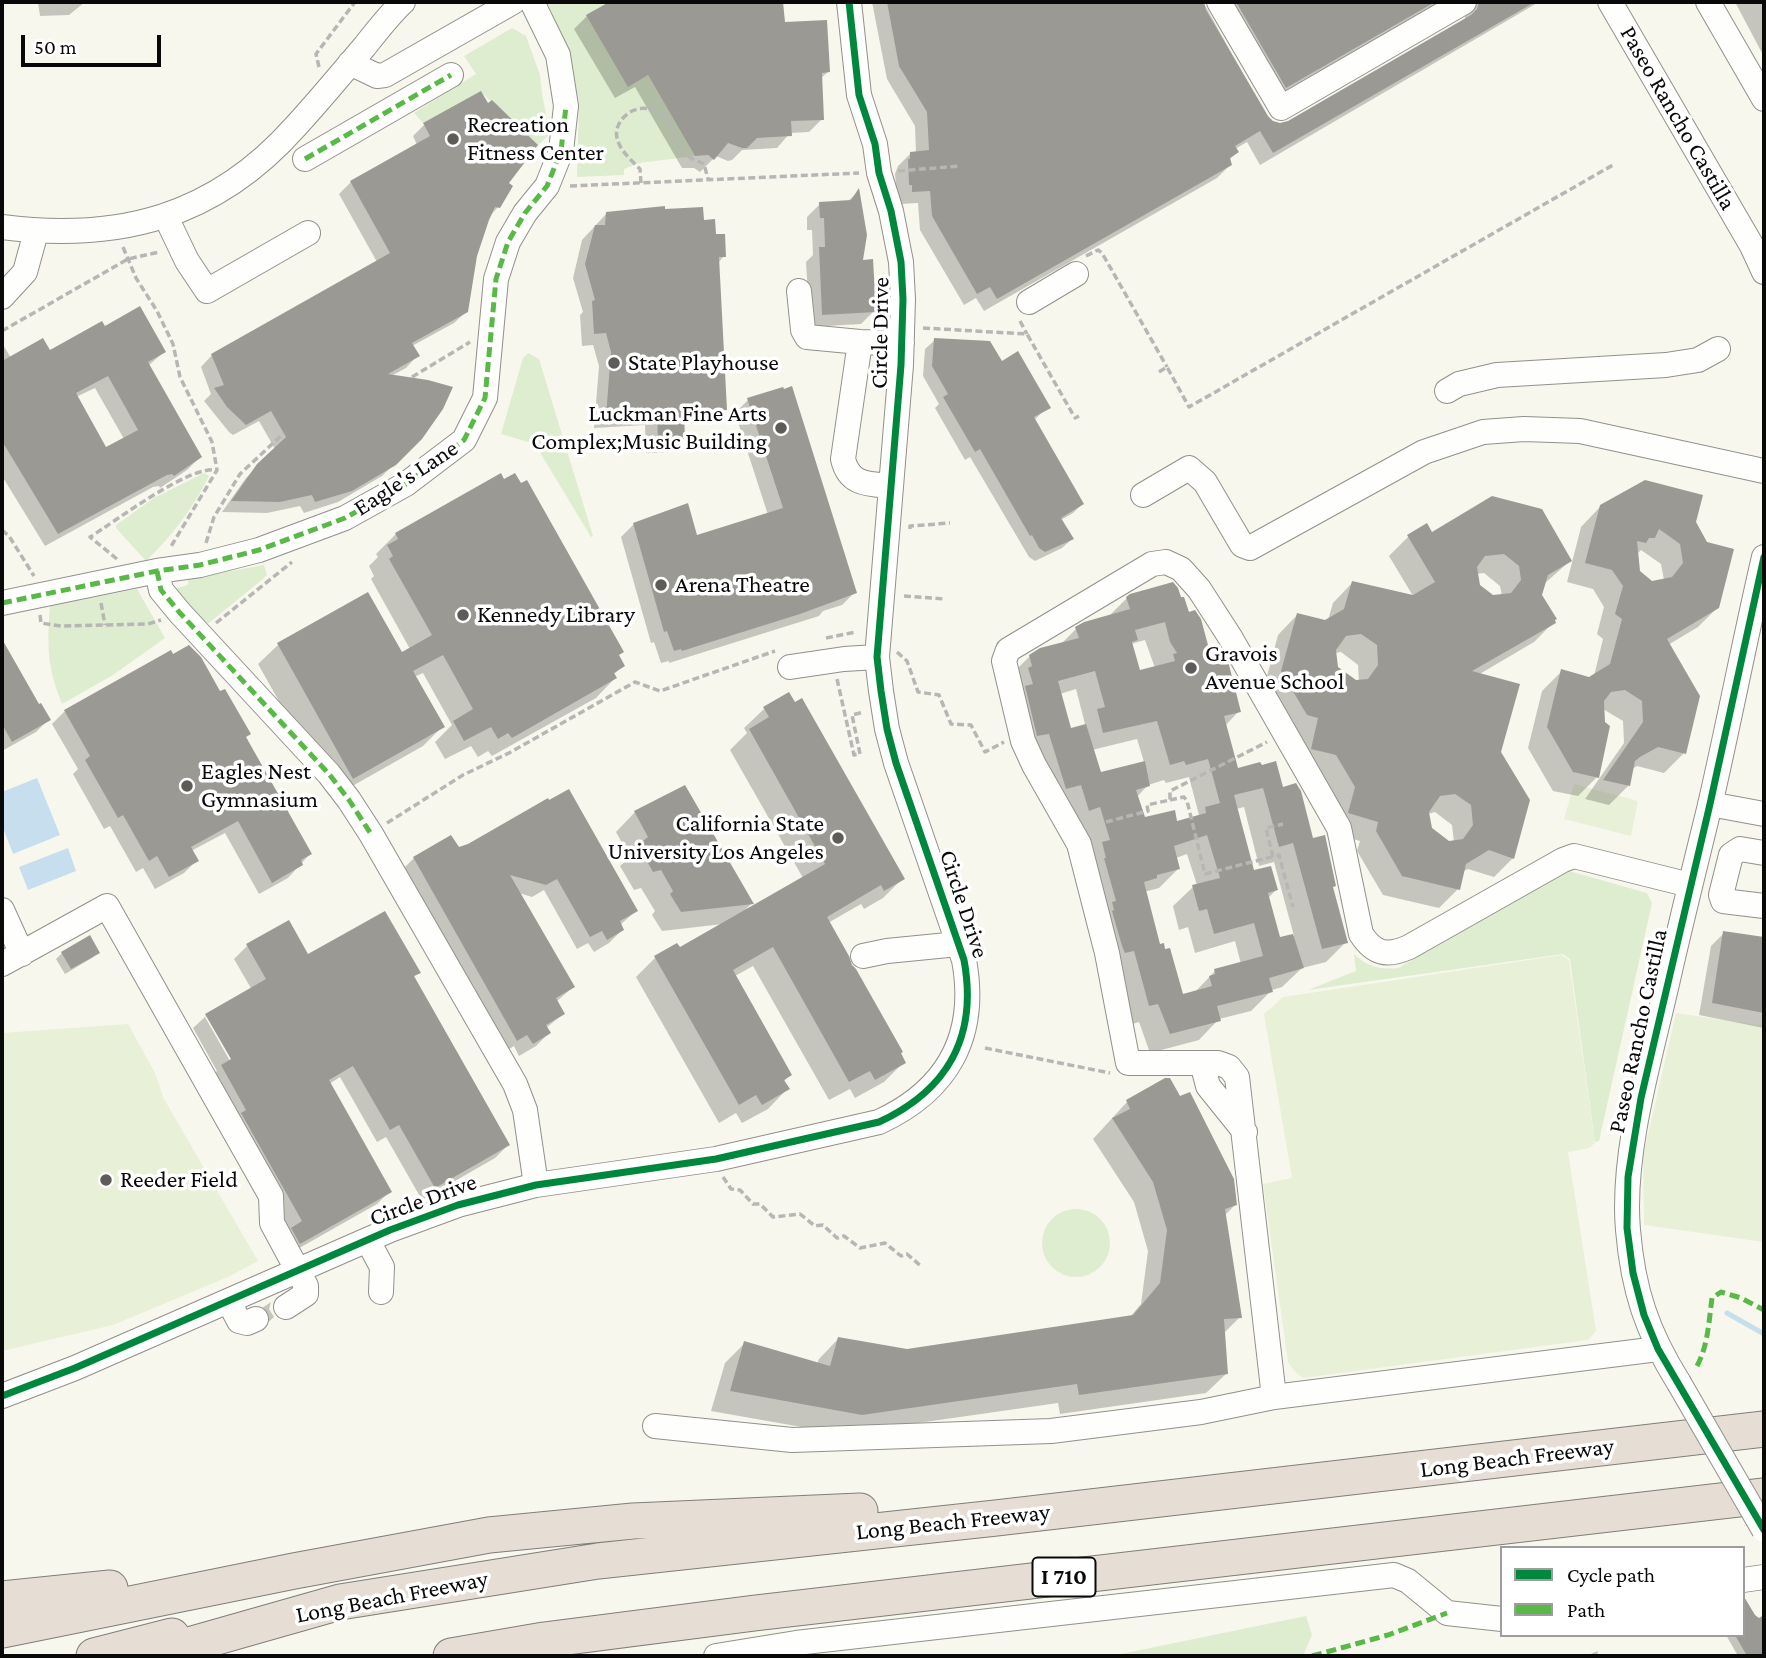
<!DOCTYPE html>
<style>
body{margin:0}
#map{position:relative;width:1766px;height:1658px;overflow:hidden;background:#f8f7ed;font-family:"Crimson Pro",serif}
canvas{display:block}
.frame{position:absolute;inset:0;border:4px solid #090909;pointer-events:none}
.legend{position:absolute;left:1500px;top:1546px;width:245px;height:91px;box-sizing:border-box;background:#fff;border:2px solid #9d9d9d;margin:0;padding:9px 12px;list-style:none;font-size:21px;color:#090909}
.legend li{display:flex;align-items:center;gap:14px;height:35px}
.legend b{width:35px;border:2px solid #9d9d9d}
.scale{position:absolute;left:21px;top:35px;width:140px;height:32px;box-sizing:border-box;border:4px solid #090909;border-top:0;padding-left:9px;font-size:21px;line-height:24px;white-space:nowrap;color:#090909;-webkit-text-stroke:5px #fff;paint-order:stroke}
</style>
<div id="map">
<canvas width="1766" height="1658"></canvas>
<div class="frame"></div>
<ul class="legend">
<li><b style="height:9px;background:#00873e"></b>Cycle path</li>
<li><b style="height:9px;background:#58b947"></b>Path</li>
</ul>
<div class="scale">50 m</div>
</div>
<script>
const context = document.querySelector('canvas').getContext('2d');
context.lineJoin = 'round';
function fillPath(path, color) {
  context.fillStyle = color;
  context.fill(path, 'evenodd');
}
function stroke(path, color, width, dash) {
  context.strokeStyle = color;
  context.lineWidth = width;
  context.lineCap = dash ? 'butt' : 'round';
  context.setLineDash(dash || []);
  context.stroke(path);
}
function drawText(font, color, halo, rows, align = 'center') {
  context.font = font + ' "Crimson Pro",serif';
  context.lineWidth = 7;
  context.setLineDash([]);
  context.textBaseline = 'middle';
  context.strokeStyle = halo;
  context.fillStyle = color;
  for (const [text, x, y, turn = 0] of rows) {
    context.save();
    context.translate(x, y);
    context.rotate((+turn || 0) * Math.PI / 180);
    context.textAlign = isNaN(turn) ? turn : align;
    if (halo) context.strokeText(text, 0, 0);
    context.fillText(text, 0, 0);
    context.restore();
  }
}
fillPath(new Path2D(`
 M547 2H605L606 3 587 15 628 86 648 75 695 156 639 163 624 169V175L577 177 579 101 566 44Z
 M512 28 526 36 540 75 542 94 550 134 538 145 482 93 423 123 414 113 476 74 464 56Z
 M528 353 539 359 593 536 591 537 535 444 501 434 523 358Z
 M204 473 209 476C193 508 172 536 146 561L116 528V525L154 498Z
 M264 565 267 575 264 578 209 623H205L173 589 188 585V579Z
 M137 589 165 638 113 675 62 704C47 666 47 647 50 606Z
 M1569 871 1647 893 1652 903 1599 1141 1595 1142 1570 959 1563 954 1308 990 1356 971 1354 954C1368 967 1380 970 1398 968Z
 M1042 1243a34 34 0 1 1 68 0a34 34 0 1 1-68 0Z
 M1306 1616 1312 1635 1303 1656H1111Z`), '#deeccf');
fillPath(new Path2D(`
 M1574 784 1638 801 1631 836 1564 819Z
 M1562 955 1569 960 1595 1143 1589 1148 1568 1152 1596 1331 1588 1340 1303 1378 1294 1371 1288 1362 1263 1184 1292 1178 1264 1014 1283 997Z
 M1676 1013 1764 1026V1242L1644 1225 1643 1156Z
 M128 1024 155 1073 164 1099 258 1261 228 1277 113 1325 2 1351V1033Z`), '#e8f0d8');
fillPath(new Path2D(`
 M37 778 60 835 13 854 2 825V792Z
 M68 848 76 871 28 890 19 867Z`), '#c7deee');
fillPath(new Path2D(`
 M38 2H85L69 15 40 16Z
 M613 2H647L648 4 652 2H731L734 5 783 24 828 72 820 79 822 119 809 132 790 133 777 148 742 150 732 160 728 161 716 156 700 172 694 168H682L635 87 615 98 574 29 587 16Z
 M872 2H1203L1267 117 1273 123 1282 125 1465 21V8L1458 2H1539L1260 165 1247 142 1235 149 1237 152 1229 160 1230 165 1217 178 984 311 976 298 964 305 920 230 918 203 900 204 897 197 895 174 898 166 911 153H916L915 126 887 79Z
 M1210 2H1441L1273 99Z
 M1731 2H1764V52L1762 53 1735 2Z
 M424 125 506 183 498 207 489 217 475 256 467 311 454 323 412 346 417 356 406 368 391 376 421 438 382 476 338 502 304 513 300 506 267 513 222 512 246 478 275 449 259 421 233 435 229 432 204 401 211 394 201 367 212 355 377 262 339 194 351 182 417 145 413 136Z
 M858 192 861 262 874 311 861 324 810 327 806 262 813 255 812 230H807V217L820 204 847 202Z
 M664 211 702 222 714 236 724 256 718 263 725 409 712 422 683 424V439L670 452 646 453 645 425 594 428 599 366 593 345 582 346 580 315 583 312 573 278 582 240 607 213Z
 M104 329 164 352 148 366 200 457 187 470 160 488 159 486 153 487 45 546 2 476V343L11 358 49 353ZM95 388 124 439 105 449 76 397Z
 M935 340 1001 363 1048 407 1034 420 1082 504 1073 513 1061 520 1072 539 1062 548 1035 561 1029 557 970 457 965 460 935 408 939 404 923 376 925 349Z
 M748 400 855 592 842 605 823 611 819 616 669 663V661L661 663 654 642 651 643 621 537 634 524 696 537 768 515 735 413Z
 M1601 506 1694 523 1718 607 1698 627 1668 645 1684 753 1664 773 1637 766 1632 769 1629 785 1609 805 1585 799 1624 743 1623 721 1603 709 1597 777 1578 796 1553 791 1528 748 1542 691 1562 671 1590 679 1594 676 1603 639 1597 634 1604 607 1593 589 1567 582 1581 527ZM1641 550 1661 564 1664 580 1651 583 1638 571 1636 555Z
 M396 534 617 657 623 666 613 675 615 678 596 698 492 756 488 751 478 757 471 746 445 759 435 742 452 725 423 673 414 677 442 727 423 746 333 797 258 664 278 645 368 594 401 654 410 649 371 579 374 576 369 566 378 557 376 554Z
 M1431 534 1570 561 1544 584 1541 596 1554 622 1534 642 1478 675 1499 753 1513 858 1494 877 1468 869 1462 872 1458 889 1439 908 1383 895 1357 851 1360 841 1329 832 1263 691 1278 635 1297 615 1325 622 1328 620 1333 603 1352 583 1413 596 1389 556 1409 536ZM1484 573 1500 586 1502 596 1493 597 1478 586 1476 574ZM1341 652 1358 665 1359 682H1355L1336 668 1335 653ZM1435 812 1452 825 1454 842 1449 843 1431 829 1428 814Z
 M1172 584 1211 662 1239 711 1225 726 1237 770 1282 789 1312 840 1332 888 1346 942 1326 962 1302 968 1282 987 1272 990 1251 1011 1219 1019 1199 1040 1150 1053 1139 1022 1129 1025 1085 879 1047 808 1010 676 1030 656 1061 644 1077 628 1108 617 1127 598ZM1145 640 1155 668 1138 672 1131 644ZM1076 689 1085 724 1081 727 1070 730 1060 694ZM1137 739 1144 762 1099 774 1092 750ZM1189 777 1199 815 1176 823 1143 819 1136 798 1148 785 1164 780 1166 783ZM1244 807 1259 866 1274 862 1294 936 1278 940 1267 899 1276 890 1253 873 1236 809ZM1187 854 1197 885 1193 887 1173 906 1179 930 1188 927 1195 953 1235 941 1241 964 1215 971 1196 991 1181 996 1159 946 1144 892 1159 888 1179 868 1176 858Z
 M2 642 38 707 49 719 36 732 2 751Z
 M764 709 903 878 883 898 864 909 861 904 828 923 904 1062 884 1082 855 1098 850 1089 829 1100 753 966 735 976 790 1075 783 1082 787 1089 768 1109 742 1123 736 1113 719 1123 636 977 655 958 679 949 723 924 662 931 652 915 655 911 641 888 634 890 620 866 630 857 616 832 635 812 751 904 745 910 803 878 730 750 747 733 744 728Z
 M65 711 245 738 310 854 288 878 259 894 225 833 191 851 197 860 184 873 155 889 143 868 136 872 110 826 104 829 73 774 78 769 52 724Z
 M547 800 636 911 620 925 622 930 609 943 594 952 588 943 577 949 544 890 532 897 519 893 573 987 556 1002 563 1014 546 1028 549 1033 536 1046 519 1056 514 1046 504 1052 401 871 414 858 458 850Z
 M1724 933 1764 939V1028L1699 1015 1711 946Z
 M247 946 418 972 413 978 508 1145 495 1158 422 1200 386 1137 377 1142 340 1077 329 1084 390 1191 377 1204 287 1255 209 1079 217 1071 193 1028 205 1017 234 1068 237 1066 209 1017H205L252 990 234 959Z
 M98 952 92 958 65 974 56 959 62 953Z
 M1179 1098 1235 1205 1224 1216 1240 1317 1223 1334 1226 1374 1206 1393 1060 1414 1058 1403 841 1434 711 1411 725 1363 745 1343 817 1364 819 1359 838 1339 907 1351 1130 1317 1141 1304 1148 1251 1134 1202 1093 1139 1127 1102Z
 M271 1302 269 1309 274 1317 265 1325 256 1312Z
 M1754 1616 1759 1619 1764 1628V1656H1738L1726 1635H1743Z
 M1598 1651 1597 1656H1586Z`), '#0003');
stroke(new Path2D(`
 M1727 1313 1764 1334`), '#c7deee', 5);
fillPath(new Path2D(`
 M609 2H733L735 4 783 2 785 22 827 20 830 72 822 73 824 120 791 121 792 136 757 138 747 148H742L728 143 714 160 708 155 695 156 648 75 628 87 586 15Z
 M887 2H1204L1206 10 1268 116 1273 121 1280 123 1288 121 1471 15 1477 9 1479 2H1535L1273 153 1260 131 1235 146 1239 152 1230 158 1232 165 997 299 990 287 977 294 932 216 930 191 912 192V185H909L908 159H910V152L929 150 927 112 899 66Z
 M1236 2H1435L1286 88Z
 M481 91 488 103 492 100 538 145 509 183 513 186 500 208 495 207 489 220 477 256 468 312 412 343 420 356 388 374 428 380 453 387 443 409 422 439 396 465 352 491 315 502 312 495 280 502 231 501 257 464 286 437 271 411 246 425 227 407 214 388 224 385 211 354 390 253 350 181 430 136 423 123Z
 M859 188 867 235 863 260 873 259 876 312 822 315 819 247H825L824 218H820L819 202 851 200Z
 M665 206V209L703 207 704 220 715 219 716 234H725L726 257H719L727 410 684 412 685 439 658 441 657 413 606 416 611 352 606 333 594 334 592 301 595 300 585 264 595 225H605L606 212Z
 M140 306 166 352 148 362 202 457 174 476 172 474 167 475 58 534 2 441V361L43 338 50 350 102 321 105 326ZM108 376 138 430 106 447 76 393Z
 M934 338 990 341 1002 361 1018 351 1051 408 1034 417 1084 504 1061 518 1074 539 1045 552 1039 548 1032 535 1030 536 980 449 975 452 943 397 948 394 932 366Z
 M792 386 857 593 800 614 682 651 681 649 674 651 667 631 664 632 633 523 688 503 697 535 783 508 747 398 783 387 784 389Z
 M501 473 504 479 515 473 521 483 527 480 624 652 619 655 625 666 614 673 617 678 512 738 508 733 498 739 491 727 464 741 453 721 473 709 443 655 413 671 445 727 353 779 277 643 368 592 402 652 432 635 389 559 393 556 387 545 398 539 395 533Z
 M1645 480 1703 495 1696 522 1707 542 1734 549 1719 608 1667 639 1700 696 1686 754 1658 747 1640 757 1635 761 1630 786 1603 780 1643 722 1642 701 1625 690 1611 692 1604 701 1605 722 1610 726 1599 778 1573 772 1547 727 1561 669 1589 677 1610 664 1622 619 1615 614 1623 586 1612 570 1585 563 1600 505ZM1659 529 1680 544 1683 563 1672 577 1652 581 1640 571 1637 541 1646 543 1649 538H1655Z
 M1492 496 1542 509 1572 561 1548 575 1542 595 1557 619 1555 620 1556 623 1472 671 1520 684 1501 752 1530 800 1514 859 1489 850 1466 864 1460 890 1402 876 1376 831 1378 822 1348 813 1355 787 1336 755 1311 749 1318 718 1307 715 1281 671 1297 613 1325 620 1344 609 1352 581 1413 595 1435 582 1407 535 1427 523 1432 532ZM1504 554 1519 566 1521 580 1511 593 1493 595 1480 585 1477 567 1485 556ZM1361 634 1377 645 1378 665 1368 679 1356 680 1338 667 1336 650 1346 636ZM1455 794 1471 805 1473 825 1463 839 1449 841 1432 828 1429 812 1440 796Z
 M1173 582 1178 588 1181 597H1184L1189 612 1195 610 1201 619 1212 660 1224 657 1229 665 1241 712 1224 716 1238 768 1260 762 1262 765 1276 761 1283 787 1296 783 1301 791 1313 838 1325 835 1336 886 1333 887 1348 943 1322 949 1293 843 1279 847 1263 788 1234 795 1254 870 1271 866 1278 890 1268 893 1280 937 1293 934 1304 968 1269 978 1273 992 1217 1006 1221 1021 1170 1034 1158 1004 1149 1006 1134 951 1125 953 1122 946 1112 911 1114 910 1112 902 1116 901 1104 858H1106L1102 842 1110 840 1100 807 1089 811 1081 785 1066 789 1049 734 1037 736 1025 686 1033 684 1028 668 1032 666 1029 655 1040 648 1079 638 1075 627 1084 622 1130 609 1126 597 1130 594ZM1165 622 1170 642 1177 653 1173 654 1175 661 1140 670 1132 642 1138 640 1135 630ZM1095 671 1105 707 1097 709 1103 733 1157 721 1170 765 1184 761 1186 765 1208 759 1220 803 1205 807 1206 813 1177 821 1175 810 1145 817 1136 790 1150 786 1145 761 1101 772 1086 724 1071 728 1058 681ZM1207 835 1220 878 1192 885 1199 911 1207 909 1214 934 1254 923 1263 956 1214 969 1215 974 1209 976 1212 986 1183 994 1170 948 1165 949 1164 943 1160 944 1144 882 1157 878V875L1180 869 1174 846Z
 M2 639 39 704 41 703 51 720 12 742 2 724Z
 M189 645 201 657 220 691 225 689 251 734 246 737 312 854 301 860 303 865 272 883 238 821 191 847 199 861 169 877 157 856 149 861 123 815 118 818 85 760 90 756 64 710 171 650 173 654Z
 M789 692 795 702 802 698 905 879 884 891 881 885 827 917 849 956 852 965 856 969 903 1052 901 1053 906 1063 875 1080 870 1071 849 1082 773 947 733 970 792 1075 784 1080 790 1089 762 1105 756 1095 739 1105 654 956 677 943 680 947 825 864 749 729 769 717 763 707Z
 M685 785 754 904 681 912 670 894 673 891 661 870 653 872 638 845 648 837 634 811Z
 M569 789 638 911 620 921 624 930 607 940 602 931 590 937 557 879 546 885 510 875 575 987 556 998 565 1014 546 1025 551 1033 533 1044 527 1035 517 1041 413 857 451 835 459 847 468 844 548 798 549 800Z
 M385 911 421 973 414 976 510 1145 435 1188 399 1125 390 1130 353 1066 329 1080 392 1192 300 1244 291 1228 302 1221 241 1113 246 1110 221 1065 231 1059 205 1014 266 979 246 944 289 920 308 954Z
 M1723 931 1764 937V1013L1712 1003Z
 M90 935 100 953 71 969 61 952Z
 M1165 1078H1170L1180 1096 1190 1092 1234 1179 1237 1205 1225 1209 1242 1318 1224 1319 1228 1374 1079 1395 1077 1384 862 1415 730 1391 744 1341 830 1366 838 1337 907 1349 1133 1315 1160 1283 1167 1230 1153 1182 1112 1118 1130 1109 1126 1100Z
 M1743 1595 1755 1615 1759 1618 1764 1615V1656H1747L1735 1635H1743Z`), '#9a9993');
const minor = new Path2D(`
 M1219 2 1281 108 1464 2
 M1610 2 1752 246 1764 272
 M1708 2 1764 99
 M350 63 377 76 385 75 513 2
 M305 159 451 75
 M166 217 187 261 207 291 308 233
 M2 227C119 242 215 217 295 127 319 101 342 73 365 46 377 31 389 15 403 2
 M799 291 803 330 807 337 860 342 902 343
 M2 297 25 272 36 232
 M1029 302 1076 274
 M860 342 843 459C849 485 868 484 891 486
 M1447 391 1459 384 1497 375 1666 365 1698 360 1718 349
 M1143 495 1189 468 1205 482 1242 545 1250 548 1424 452 1483 432 1524 429 1580 431 1764 471
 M157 571 161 590 180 613 329 774 349 800 371 834 515 1084 525 1110 536 1185
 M2 603 157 571 200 565 259 550 345 518 406 484 464 440 485 398 496 279 508 242 525 213 547 186 561 151 566 106 558 55 532 2
 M790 667 844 659 877 657
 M1710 804 1764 814
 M1764 853 1740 849 1731 855 1721 895 1723 901 1764 906
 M2 910 22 954
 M863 956 887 951 958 944
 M2 964 107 906 271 1196 272 1223 306 1286V1294L286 1307
 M1202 1063 1208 1086 1245 1132
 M368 1241 382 1267 381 1292
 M229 1302 239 1321 247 1323 256 1319
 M1679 1383C1647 1332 1633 1290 1628 1230 1621 1151 1652 1052 1669 975 1682 918 1696 862 1710 805 1729 722 1745 639 1764 557
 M2 1396 75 1368 390 1230 458 1205 536 1185 716 1159 879 1122C948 1090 978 1036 964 960L896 763 887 729 881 691 877 657 901 365 903 299 901 262 891 211 879 173 875 144 859 95 849 2
 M1274 1397 1237 1077 1229 1067 1218 1063H1128L1107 953 1079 844 1034 765 1023 741 1004 661 1008 650 1152 564 1166 562 1181 569 1199 589 1230 637 1339 828 1361 934C1374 954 1387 957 1409 947L1563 860 1574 856 1690 885
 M655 1426 792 1440 1051 1431 1201 1412 1274 1397 1658 1349
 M1743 1580 1764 1577
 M716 1656 796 1643 1394 1575 1408 1581 1447 1613 1502 1619`);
const highway = new Path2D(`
 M2 1599 110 1588
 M2 1630 294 1571 489 1535 633 1521 860 1511
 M94 1656 172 1636
 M150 1656 340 1602 598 1561 996 1518 1764 1429
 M451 1656 544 1640 755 1613 1764 1496`);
stroke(minor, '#91908c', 26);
stroke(highway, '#7e7d79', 37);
stroke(new Path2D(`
 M319 67 316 54 355 2
 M898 171 960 166
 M641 183 640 169C626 155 606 138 623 118 637 102 661 107 670 124 676 134 676 145 685 154 690 159 698 161 704 164L708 179
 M570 186 859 173
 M123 247 136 278 157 311 173 344 180 377 212 442 217 470 170 548
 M1086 256 1098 250 1102 253 1167 367
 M1020 321 1027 334
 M923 328 1027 334 1075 418 1079 416
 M2 331 128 259 159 252
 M1159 372 1167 367 1189 407 1613 165
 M412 377 470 342
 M910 529V526L950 523
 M2 530 9 536 34 576
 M206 543 214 517 240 474 284 433
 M117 559 90 537C116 521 189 465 217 470
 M904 596 944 599
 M101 603 105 625
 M40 615 41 623 61 626 148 624 161 620
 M216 623 292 562
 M826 638 856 632
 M897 652 907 661 918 692 939 695 951 724 971 725 985 752 1004 742
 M837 679 854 755 860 754 852 715 864 712
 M1170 800 1184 797 1187 801 1205 874 1279 855 1293 907
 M1106 822 1148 811 1147 805 1170 800V791L1267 742
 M387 823 463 775 509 753 635 682 660 691 775 651
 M1273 857 1266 828 1283 824
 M985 1048 1110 1073
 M723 1177 731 1189 740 1190 753 1204H760L773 1217 800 1214 815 1226 823 1225 837 1238 844 1236 860 1248 885 1243 901 1256 907 1254 922 1267`), '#b6b6b4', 3.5, [7, 3.5]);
stroke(minor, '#fefefc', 24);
stroke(highway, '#e6ded4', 35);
const minorBridge = new Path2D(`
 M1679 1383 1764 1530`);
stroke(minorBridge, '#91908c', 26, []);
stroke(minorBridge, '#fefefc', 24);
stroke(new Path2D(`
 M305 159 451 75
 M157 571 161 590 180 613 329 774 349 800 371 834
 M2 603 157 571 200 565 259 550 345 518 406 484 464 440 485 398 496 279 508 242 525 213 547 186 561 151 566 106
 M1697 1366C1708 1346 1709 1320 1712 1298L1721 1292 1741 1298 1764 1310
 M1312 1656 1388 1635 1447 1613`), '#58b947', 5, [10, 5]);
stroke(new Path2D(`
 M1764 557 1710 804 1641 1098 1628 1177 1627 1228 1633 1273 1644 1315 1658 1349 1764 1530
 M2 1396 75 1368 390 1230 458 1205 536 1185 716 1159 879 1122C948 1090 978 1036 964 960L896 763 887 729 881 691 877 657 901 365 903 299 901 262 891 211 879 173 875 144 859 95 849 2`), '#00873e', 7);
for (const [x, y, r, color] of [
 [453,139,7,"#5d5c59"],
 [614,363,7,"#5d5c59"],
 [781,428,7,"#5d5c59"],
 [661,585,7,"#5d5c59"],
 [463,615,7,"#5d5c59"],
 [1191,668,7,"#5d5c59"],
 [187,786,7,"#5d5c59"],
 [838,838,7,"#5d5c59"],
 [106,1180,7,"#5d5c59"]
]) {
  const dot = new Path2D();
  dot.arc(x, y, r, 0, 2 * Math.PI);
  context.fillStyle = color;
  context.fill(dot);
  stroke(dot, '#fff', 2.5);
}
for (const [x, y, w] of [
 [1064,1577,63]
]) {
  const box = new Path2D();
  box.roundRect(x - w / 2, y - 19.5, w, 39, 5);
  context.fillStyle = '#fff';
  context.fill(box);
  stroke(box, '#090909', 2);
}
drawText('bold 23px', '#090909', null, [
 ["I 710",1064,1577]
]);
drawText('24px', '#090909', '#fff', [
 ["Paseo Rancho Castilla",1678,118,60],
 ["Circle Drive",880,333,-89],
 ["Eagle's Lane",406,478,-33],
 ["Circle Drive",964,904,72],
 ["Paseo Rancho Castilla",1638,1031,-78],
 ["Circle Drive",423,1200,-20],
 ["Long Beach Freeway",1517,1458,-7],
 ["Long Beach Freeway",953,1522,-6],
 ["Long Beach Freeway",392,1597,-11]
]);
drawText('24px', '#090909', '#fff', [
 ["Recreation",467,125],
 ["Fitness Center",467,153],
 ["State Playhouse",628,363],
 ["Luckman Fine Arts",767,414,"right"],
 ["Complex;Music Building",767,442,"right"],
 ["Arena Theatre",675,585],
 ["Kennedy Library",477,615],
 ["Gravois",1205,654],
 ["Avenue School",1205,682],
 ["Eagles Nest",201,772],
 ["Gymnasium",201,800],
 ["California State",824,824,"right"],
 ["University Los Angeles",824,852,"right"],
 ["Reeder Field",120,1180]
], 'left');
</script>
